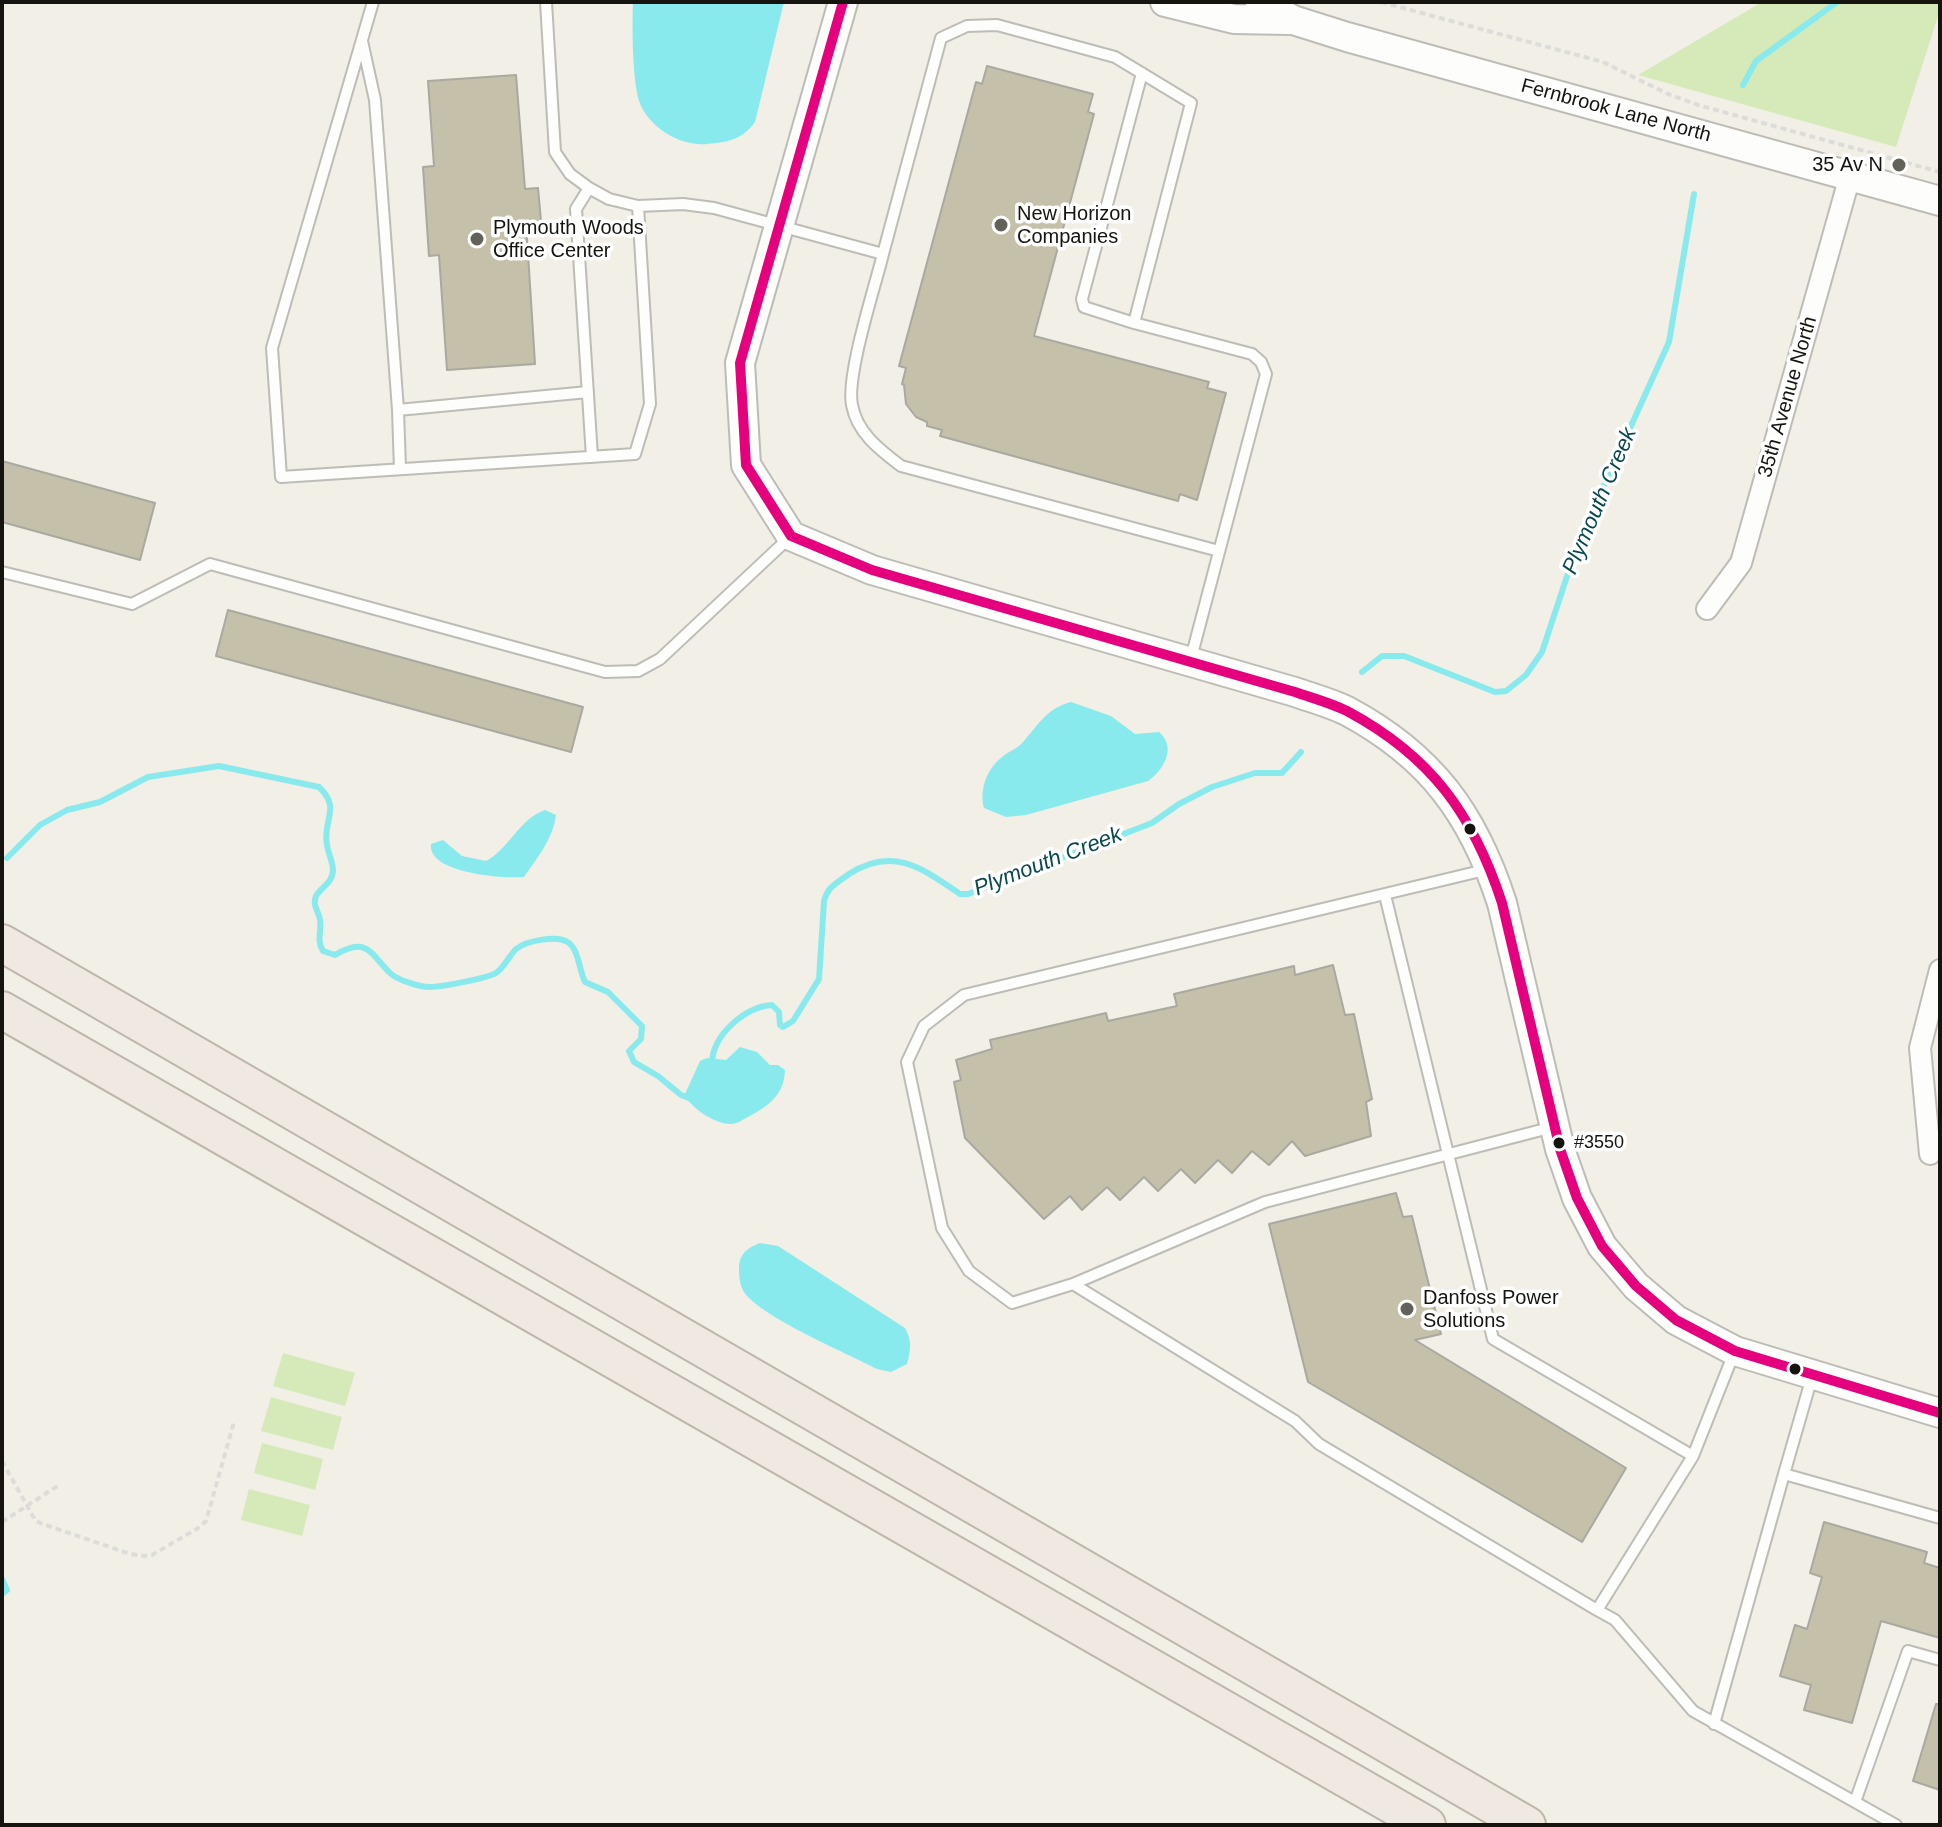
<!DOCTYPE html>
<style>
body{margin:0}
#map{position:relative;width:1942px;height:1827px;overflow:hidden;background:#f1efe6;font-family:Helvetica,sans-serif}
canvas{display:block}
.frame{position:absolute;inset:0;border:4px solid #15140f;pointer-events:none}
</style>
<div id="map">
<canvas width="1942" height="1827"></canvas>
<div class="frame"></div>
</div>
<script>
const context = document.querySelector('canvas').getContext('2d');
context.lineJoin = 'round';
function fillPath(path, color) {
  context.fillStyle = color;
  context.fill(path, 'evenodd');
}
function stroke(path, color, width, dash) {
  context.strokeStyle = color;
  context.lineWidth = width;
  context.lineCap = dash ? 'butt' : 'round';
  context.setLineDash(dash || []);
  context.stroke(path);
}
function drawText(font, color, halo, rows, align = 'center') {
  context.font = font + ' Helvetica,sans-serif';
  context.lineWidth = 7;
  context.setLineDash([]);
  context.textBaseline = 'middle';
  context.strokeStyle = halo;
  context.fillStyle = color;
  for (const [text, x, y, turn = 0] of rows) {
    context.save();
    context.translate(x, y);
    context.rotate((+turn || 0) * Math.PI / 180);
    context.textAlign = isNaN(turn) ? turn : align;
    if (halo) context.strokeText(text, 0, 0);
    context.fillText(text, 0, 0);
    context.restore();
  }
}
fillPath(new Path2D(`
 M1762 2H1940V10L1896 147 1638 75Z
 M283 1353 355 1373 345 1406 273 1386Z
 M271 1397 342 1417 333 1450 261 1431Z
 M262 1443 323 1459 315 1490 254 1473Z
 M249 1489 310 1505 302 1536 241 1520Z`), '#d6eab9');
fillPath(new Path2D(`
 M633 2H784L755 122C742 140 728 142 707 144 681 146 653 130 641 106 632 87 632 25 633 2Z
 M1071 702 1111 716 1135 734 1159 732C1177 747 1164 770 1148 781L1026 815 1006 817 984 808C979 789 987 769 1002 757 1009 751 1017 749 1023 742 1039 724 1047 708 1071 702Z
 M545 810 556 815C553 839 537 858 524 877 503 879 427 873 431 844L443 840 462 856 486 861C509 849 519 819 545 810Z
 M740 1047 757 1052 770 1065H778L785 1070C784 1096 768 1106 748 1117 742 1120 737 1124 731 1124 716 1125 689 1107 685 1094L700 1061 707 1058 726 1060Z
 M760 1243 778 1246 905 1328C912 1340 911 1350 907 1364L891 1372 877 1369C847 1353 762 1318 744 1292 740 1286 739 1276 739 1269 739 1254 747 1248 760 1243Z`), '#89eaed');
stroke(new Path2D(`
 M1743 85 1756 61 1837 2
 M1362 672 1382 656H1404L1495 692 1506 691 1526 675 1542 652 1578 543 1669 342 1694 194
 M7 858 40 825 67 810 100 802 148 777 219 766 319 787C342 809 322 819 327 845 328 853 333 862 333 870 333 883 321 887 316 896 312 906 319 911 320 920 322 932 316 939 323 951L335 955C367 936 370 953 390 973 397 980 420 987 430 987 441 987 488 978 496 973 504 968 509 956 516 949 526 941 558 934 569 943 579 951 579 970 585 982L608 992 642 1026 641 1039 629 1051 634 1062 658 1076 681 1095 694 1100
 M712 1064C712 1035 745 1007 772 1005L779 1012 780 1025 783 1027 793 1021 819 979 824 901C828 886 837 883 849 874 893 846 922 868 960 894H968L1152 823 1179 804 1212 787 1255 773H1282L1301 752
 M2 1579 7 1590 2 1594`), '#89eaed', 6);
const building = new Path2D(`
 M987 66 1093 94 1088 112 1094 114 1034 336 1209 382 1207 388 1226 393 1197 500 1180 494 1178 501 940 436 942 430 927 426V422L916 417 906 404 904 385 902 384 906 368 899 366 976 82 982 84Z
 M516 75 525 189 538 188 541 221 526 222 535 364 447 370 439 255 429 256 423 167 434 166 428 81Z
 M2 461 155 503 140 560 2 522Z
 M228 610 583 707 571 752 216 656Z
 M1333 965 1345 1015 1354 1014 1372 1099 1366 1102 1371 1136 1305 1156 1292 1141 1269 1165 1252 1151 1232 1173 1218 1160 1195 1183 1181 1169 1158 1191 1144 1177 1120 1200 1107 1187 1082 1210 1070 1196 1044 1219 965 1138 954 1082 961 1080 956 1060 992 1049 990 1040 1106 1013 1108 1021 1177 1006 1174 994 1294 966 1295 975Z
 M1396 1193 1403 1217 1412 1216 1441 1334 1415 1340 1626 1468 1582 1542 1308 1382 1269 1224Z
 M1824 1522 1927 1552 1924 1563 1940 1568V1638L1881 1621 1852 1723 1804 1710 1811 1685 1780 1676 1795 1625 1807 1629 1822 1577 1810 1573Z
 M1936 1704H1940V1790L1913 1781Z`);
fillPath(building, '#c5c0aa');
stroke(building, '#a9a8a1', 2);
const lane = new Path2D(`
 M373 2 272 348 281 477 635 454 650 404 638 206 683 204 714 208 883 254 941 38 967 26 997 25 1115 57 1191 103 1134 323 1252 354 1261 362 1266 374 1191 658
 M546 2 555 152 570 174 589 188 609 199 638 206
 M362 41 375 100 398 410
 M589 188 576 209 592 457
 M883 254C875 287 846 375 852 405 857 433 880 450 901 466L1219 551
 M1134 323 1084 307 1082 299 1142 73
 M400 469 398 410 588 392
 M2 572 132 604 210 564 605 672 638 671 660 659 790 537
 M1489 869 964 995 924 1026 907 1062 942 1228 969 1271 1012 1303 1073 1284 1295 1421 1319 1444 1597 1610
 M1385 895 1493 1339 1693 1456
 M1073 1284 1265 1202 1553 1127
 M1734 1353 1693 1456 1597 1610 1615 1620 1693 1711 1896 1825
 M1784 1474 1812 1377
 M1714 1724 1784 1474 1940 1518
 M1855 1802 1908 1651 1940 1660`);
const street = new Path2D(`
 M1707 609 1741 563 1850 176
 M1930 1154 1920 1048 1940 970`);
const secondary = new Path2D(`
 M843 2 740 363 746 465 791 536 872 570 1295 692C1312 698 1331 703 1347 711 1431 756 1473 814 1502 903L1560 1149 1577 1198 1602 1246 1636 1286 1676 1320 1735 1351 1940 1413
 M1165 2 1234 19 1288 20
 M1260 2 1293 20 1347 37 1940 201`);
const highway = new Path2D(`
 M2 943 1527 1825
 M2 1010 1427 1825`);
stroke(lane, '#bdbcb6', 14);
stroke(street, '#bdbcb6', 24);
stroke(secondary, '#bdbcb6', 32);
stroke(highway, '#beb6ab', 40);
stroke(new Path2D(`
 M1381 2 1603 62 1668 94 1698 105 1940 172
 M2 1461 35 1520 40 1523 130 1554 144 1556 152 1555 200 1527 206 1521 234 1422
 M2 1522 59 1485`), '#dddcd9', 4, [6, 4]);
stroke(lane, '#fdfdfb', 10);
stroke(street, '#fdfdfb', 20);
stroke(secondary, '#fdfdfb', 28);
stroke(highway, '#f0e9e2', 36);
stroke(new Path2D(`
 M843 2 740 363 746 465 791 536 872 570 1295 692C1312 698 1331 703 1347 711 1431 756 1473 814 1502 903L1560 1149 1577 1198 1602 1246 1636 1286 1676 1320 1735 1351 1940 1413`), '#e5007d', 10);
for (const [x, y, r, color] of [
 [1899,165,8,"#62615a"],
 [1001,225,8,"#62615a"],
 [477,239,8,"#62615a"],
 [1470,829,7,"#15140f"],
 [1559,1143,7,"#15140f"],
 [1407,1309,8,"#62615a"],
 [1795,1369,7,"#15140f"]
]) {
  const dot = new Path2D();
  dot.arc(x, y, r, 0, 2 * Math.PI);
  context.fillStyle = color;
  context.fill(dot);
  stroke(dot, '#fff', 3);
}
drawText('18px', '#15140f', '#fff', [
 ["#3550",1574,1143]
], 'left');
drawText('20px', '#15140f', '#fff', [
 ["Fernbrook Lane North",1616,111,15],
 ["35th Avenue North",1788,397,-74]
]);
drawText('20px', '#15140f', '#fff', [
 ["35 Av N",1883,165,"right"],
 ["New Horizon",1017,214],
 ["Companies",1017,237],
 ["Plymouth Woods",493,228],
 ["Office Center",493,251],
 ["Danfoss Power",1423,1298],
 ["Solutions",1423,1321]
], 'left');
drawText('italic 22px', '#09494d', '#fff', [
 ["Plymouth Creek",1600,501,-67],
 ["Plymouth Creek",1048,862,-21]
]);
</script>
